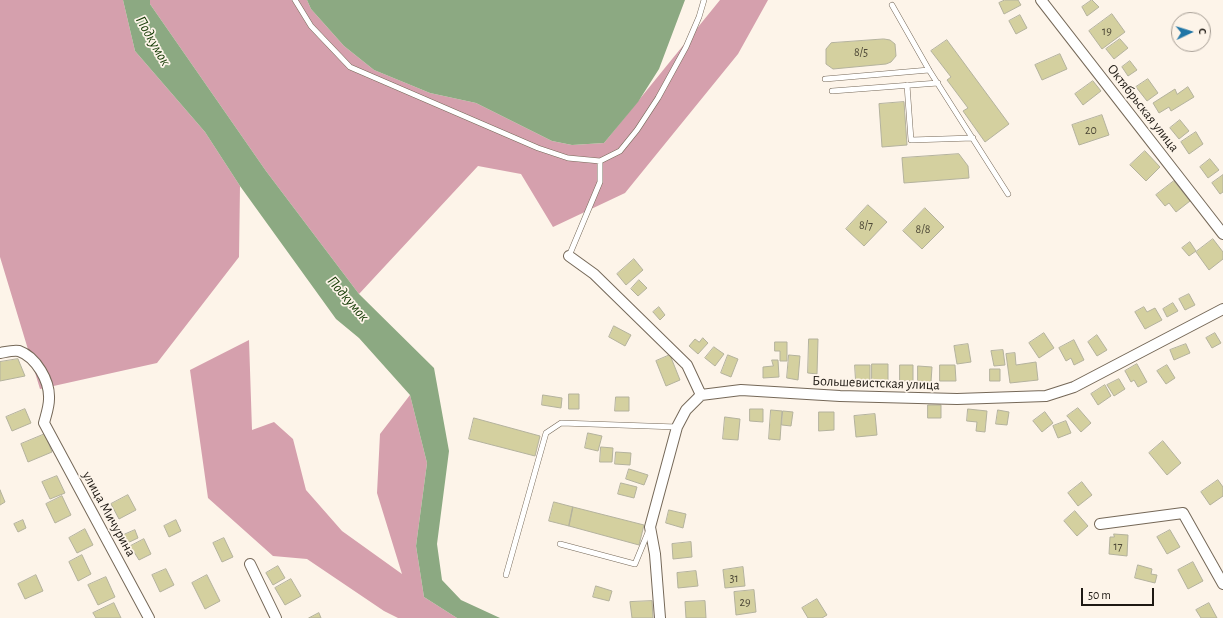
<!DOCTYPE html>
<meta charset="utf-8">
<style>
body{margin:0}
#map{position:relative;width:1223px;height:618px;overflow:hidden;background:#fdf4e9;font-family:"Alegreya Sans",sans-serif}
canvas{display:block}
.north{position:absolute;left:1171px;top:12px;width:40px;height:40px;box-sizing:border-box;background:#fdf4e9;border:1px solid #a49c93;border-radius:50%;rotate:86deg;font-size:11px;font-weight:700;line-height:16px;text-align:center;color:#1e1913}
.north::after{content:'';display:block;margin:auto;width:14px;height:18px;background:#2176a6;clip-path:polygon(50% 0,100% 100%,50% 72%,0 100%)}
.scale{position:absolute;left:1081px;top:588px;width:73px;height:18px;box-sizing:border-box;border:2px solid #1e1913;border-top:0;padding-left:5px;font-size:12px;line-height:14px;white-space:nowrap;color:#1e1913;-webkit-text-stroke:3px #fdf4e9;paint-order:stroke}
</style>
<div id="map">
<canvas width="1223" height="618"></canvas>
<div class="north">С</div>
<div class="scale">50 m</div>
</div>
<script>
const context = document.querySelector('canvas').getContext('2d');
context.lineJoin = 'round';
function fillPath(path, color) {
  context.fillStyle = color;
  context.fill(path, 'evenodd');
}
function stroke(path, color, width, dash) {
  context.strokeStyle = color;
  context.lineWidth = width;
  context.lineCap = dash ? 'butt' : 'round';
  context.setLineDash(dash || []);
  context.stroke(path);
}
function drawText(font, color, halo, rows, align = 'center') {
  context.font = font + ' "Alegreya Sans",sans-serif';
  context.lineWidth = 3.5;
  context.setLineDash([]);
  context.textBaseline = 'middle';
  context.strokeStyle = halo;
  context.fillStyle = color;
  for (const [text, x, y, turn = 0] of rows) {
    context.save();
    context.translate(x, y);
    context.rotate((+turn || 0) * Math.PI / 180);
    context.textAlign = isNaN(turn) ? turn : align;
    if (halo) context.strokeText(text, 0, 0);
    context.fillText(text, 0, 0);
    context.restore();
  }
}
fillPath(new Path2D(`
 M0 0H123L135 51 205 132 240 186 239 257 157 363 40 389 0 257Z
 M150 0H307L311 9 344 46 374 70 430 93 476 103 552 141 572 145 604 143 720 0H768L738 54 625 193 553 227 521 174 478 166 359 294 266 171 150 4Z
 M249 340 252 430 274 422 293 439 306 490 342 531 402 574 377 493 380 434 410 395 427 463 416 546 424 597 457 618H398L384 611 307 559 273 556 208 498 190 370Z`), '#d5a0ad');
fillPath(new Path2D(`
 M123 0H150V4L266 171 359 294 434 368 449 451 437 544 442 580 461 600 500 618H457L424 597 416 546 427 463 410 395 359 338 336 319 240 186 205 132 135 51Z
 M307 0H685L659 69 638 102 604 143 572 145 552 141 476 103 430 93 374 70 344 46 311 9Z`), '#8ca982');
const building = new Path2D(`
 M1005 0H1018L1021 5 1004 14 999 3Z
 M1092 0 1099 7 1087 16 1082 7Z
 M1112 14 1125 32 1102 49 1089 31Z
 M1020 15 1027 28 1016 34 1009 21Z
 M884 39 890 40 895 44 896 56 891 62 886 64 833 69 826 64V49L831 43Z
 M1120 39 1128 48 1114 59 1106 49Z
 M947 40 1009 124 985 142 963 111 968 108 947 80 951 77 931 51Z
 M1060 54 1067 69 1042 80 1035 65Z
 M1130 61 1137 70 1128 76 1122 67Z
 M1148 79 1158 93 1147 101 1136 87Z
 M1093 81 1101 91 1083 105 1075 94Z
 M1188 87 1194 97 1171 111 1169 107 1159 113 1153 103 1175 89 1177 94Z
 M904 102 907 145 882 147 879 104Z
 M1102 115 1109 135 1079 145 1072 125Z
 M1180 120 1189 131 1179 139 1170 128Z
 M1196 132 1203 144 1189 154 1181 142Z
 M1145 151 1160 167 1146 181 1130 165Z
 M959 154 968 166 969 178 904 183 902 158Z
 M1210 159 1219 170 1208 178 1200 167Z
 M1223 175V192L1220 194 1212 183Z
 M1174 181 1190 201 1176 212 1169 203 1165 206 1156 195Z
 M868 205 887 222 864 246 846 229Z
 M925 208 944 227 922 249 903 231Z
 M1213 239 1223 252V259L1209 270 1196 252Z
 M1190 242 1196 251 1189 256 1182 248Z
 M634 259 643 270 626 285 617 274Z
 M639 280 647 288 638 296 631 289Z
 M1189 294 1195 305 1185 310 1179 299Z
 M1173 303 1178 311 1167 317 1163 309Z
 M659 307 665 315 660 320 653 312Z
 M1144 307 1147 312 1155 308 1162 320 1145 329 1135 312Z
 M614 326 631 335 625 346 609 337Z
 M1044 333 1054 348 1039 358 1029 343Z
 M1215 333 1221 343 1212 348 1206 338Z
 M1097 335 1107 350 1097 356 1088 342Z
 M703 338 708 343 698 354 689 346 695 339 699 342Z
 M809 339H818L817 374 808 373Z
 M1074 340 1084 360 1074 365 1071 358 1066 361 1059 348Z
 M775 342H787V361H780V351H775Z
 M968 344 971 362 957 364 954 346Z
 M1186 344 1190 353 1174 360 1170 350Z
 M714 347 724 354 715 366 705 358Z
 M1003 350 1005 365 994 366 991 351Z
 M1015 353 1016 365 1036 362 1038 380 1010 383 1006 354Z
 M670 355 680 380 666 386 656 361Z
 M728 355 738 359 731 377 721 373Z
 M789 355 800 356 798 380 787 378Z
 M18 359 25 376 0 381V362Z
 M772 360H778L779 377 763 378V367L773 366Z
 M872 364H888V382H872Z
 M1137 364 1147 382 1138 387 1134 380 1131 382 1125 371Z
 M855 365H870V381H856Z
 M900 365H913V381H900Z
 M940 365H955L956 381H940Z
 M1167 365 1175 378 1166 384 1157 371Z
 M918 366 932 367 931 382 918 381Z
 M990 369H1000V381H990Z
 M1119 379 1125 389 1114 396 1107 385Z
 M1105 385 1111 396 1098 405 1091 394Z
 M569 394H579V409H569Z
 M543 395 562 398 561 408 542 405Z
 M616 397H629V411H615Z
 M928 405H941V418H928Z
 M1078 408 1091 423 1081 432 1067 416Z
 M25 409 31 423 12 431 6 417Z
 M750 409H763V422L750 421Z
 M968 409 987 411 985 432 976 431 977 422 967 421Z
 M771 410 782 411 780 440 769 439Z
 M998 410 1009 412 1007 425 996 424Z
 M783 411 793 412 791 426 782 425Z
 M819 412H834V430L819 431Z
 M1045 412 1053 423 1042 432 1033 421Z
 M875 414 877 435 856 437 854 416Z
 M725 417 740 419 738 440 723 439Z
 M474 418 540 436 535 456 469 439Z
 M1066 421 1071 433 1058 438 1053 426Z
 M588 433 602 436 598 451 585 448Z
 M45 434 52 452 28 462 21 444Z
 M1163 441 1181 463 1167 475 1149 453Z
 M601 447 613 448 612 462H600Z
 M616 452 631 453 630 465 615 464Z
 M629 469 648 475 644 485 626 479Z
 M57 476 65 493 50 499 42 482Z
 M1218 480 1223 487V496L1210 505 1201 492Z
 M1082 482 1092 495 1078 506 1068 493Z
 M621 483 637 487 634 498 618 494Z
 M0 490 5 502 0 505Z
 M128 495 136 510 119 519 111 504Z
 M62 496 71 515 55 523 46 504Z
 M554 502 573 507 569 526 549 521Z
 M573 507 644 525 639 545 569 526Z
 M669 510 686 514 683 528 666 523Z
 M1075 511 1088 526 1077 536 1064 521Z
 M23 520 26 528 18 532 14 524Z
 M176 520 181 531 169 537 164 526Z
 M85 529 93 545 77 553 69 538Z
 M135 530 138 538 123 545 119 537Z
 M1170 530 1180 547 1167 554 1157 537Z
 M1114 534 1128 535 1127 556 1109 554 1110 537H1114Z
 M224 538 233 557 222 562 213 543Z
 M144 539 151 554 139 560 134 552 128 555 125 549Z
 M691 542 692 557 673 559 672 544Z
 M82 555 91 574 78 581 69 562Z
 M1193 562 1203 581 1188 589 1178 570Z
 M1138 565 1152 569 1151 574 1157 575 1155 583 1135 578Z
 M278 566 285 578 273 585 266 573Z
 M743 567 745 586 725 588 723 570Z
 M166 569 174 585 160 592 152 575Z
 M696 571 698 586 678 588 677 573Z
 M36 575 43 591 25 599 18 584Z
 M207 575 220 601 205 609 192 583Z
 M106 577 115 597 98 605 88 585Z
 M291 579 301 596 285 605 275 588Z
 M596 586 612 591 609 601 593 597Z
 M754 590 756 612 736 615 734 592Z
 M817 599 827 615 822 618H808L802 608Z
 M652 601 653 618H632L630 602Z
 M705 601 706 618H686L685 602Z
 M114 603 121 618H96L93 613Z
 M1209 603 1217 618H1201L1196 610Z
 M319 613 321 618H309Z`);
fillPath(building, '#d4d09f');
stroke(building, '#b4b29d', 1);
const service = new Path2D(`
 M295 0 311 26 350 67 538 148 568 158 600 161 620 151 637 130 658 98 686 47 699 17 704 0
 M892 5 929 70 1008 194
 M825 79 929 70
 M907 85 911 140 973 138
 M832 91 938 83
 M569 256 600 182V161
 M560 544 635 564 649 530
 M506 575 546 433 561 423 677 427`);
const minor = new Path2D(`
 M1041 0 1223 234
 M569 256 594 274 687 365 701 395
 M0 353C6 352 13 350 19 351 36 357 50 381 49 399 49 407 46 415 44 423L149 618
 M701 395 741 390 840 396 957 399 1046 396 1074 387 1223 309
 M1100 524 1183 513 1223 584
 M250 564 276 618
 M660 618 655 554 650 527 677 427 686 410 701 395`);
stroke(service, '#756858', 6);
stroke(minor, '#756858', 12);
stroke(service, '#fff', 5);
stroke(minor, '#fff', 10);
drawText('12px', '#4c4736', null, [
 ["19",1107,31],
 ["8/5",861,52],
 ["20",1091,130],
 ["8/7",866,225],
 ["8/8",923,229],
 ["17",1118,546],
 ["31",734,578],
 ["29",745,602]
]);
drawText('14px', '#1e1913', '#fdf4e9', [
 ["Октябрьская улица",1143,108,52],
 ["Большевистская улица",876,383,2],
 ["улица Мичурина",109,514,61]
]);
drawText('italic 15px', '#113800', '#fdf4e9', [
 ["Подкумок",153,41,60],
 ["Подкумок",348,299,49]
]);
</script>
